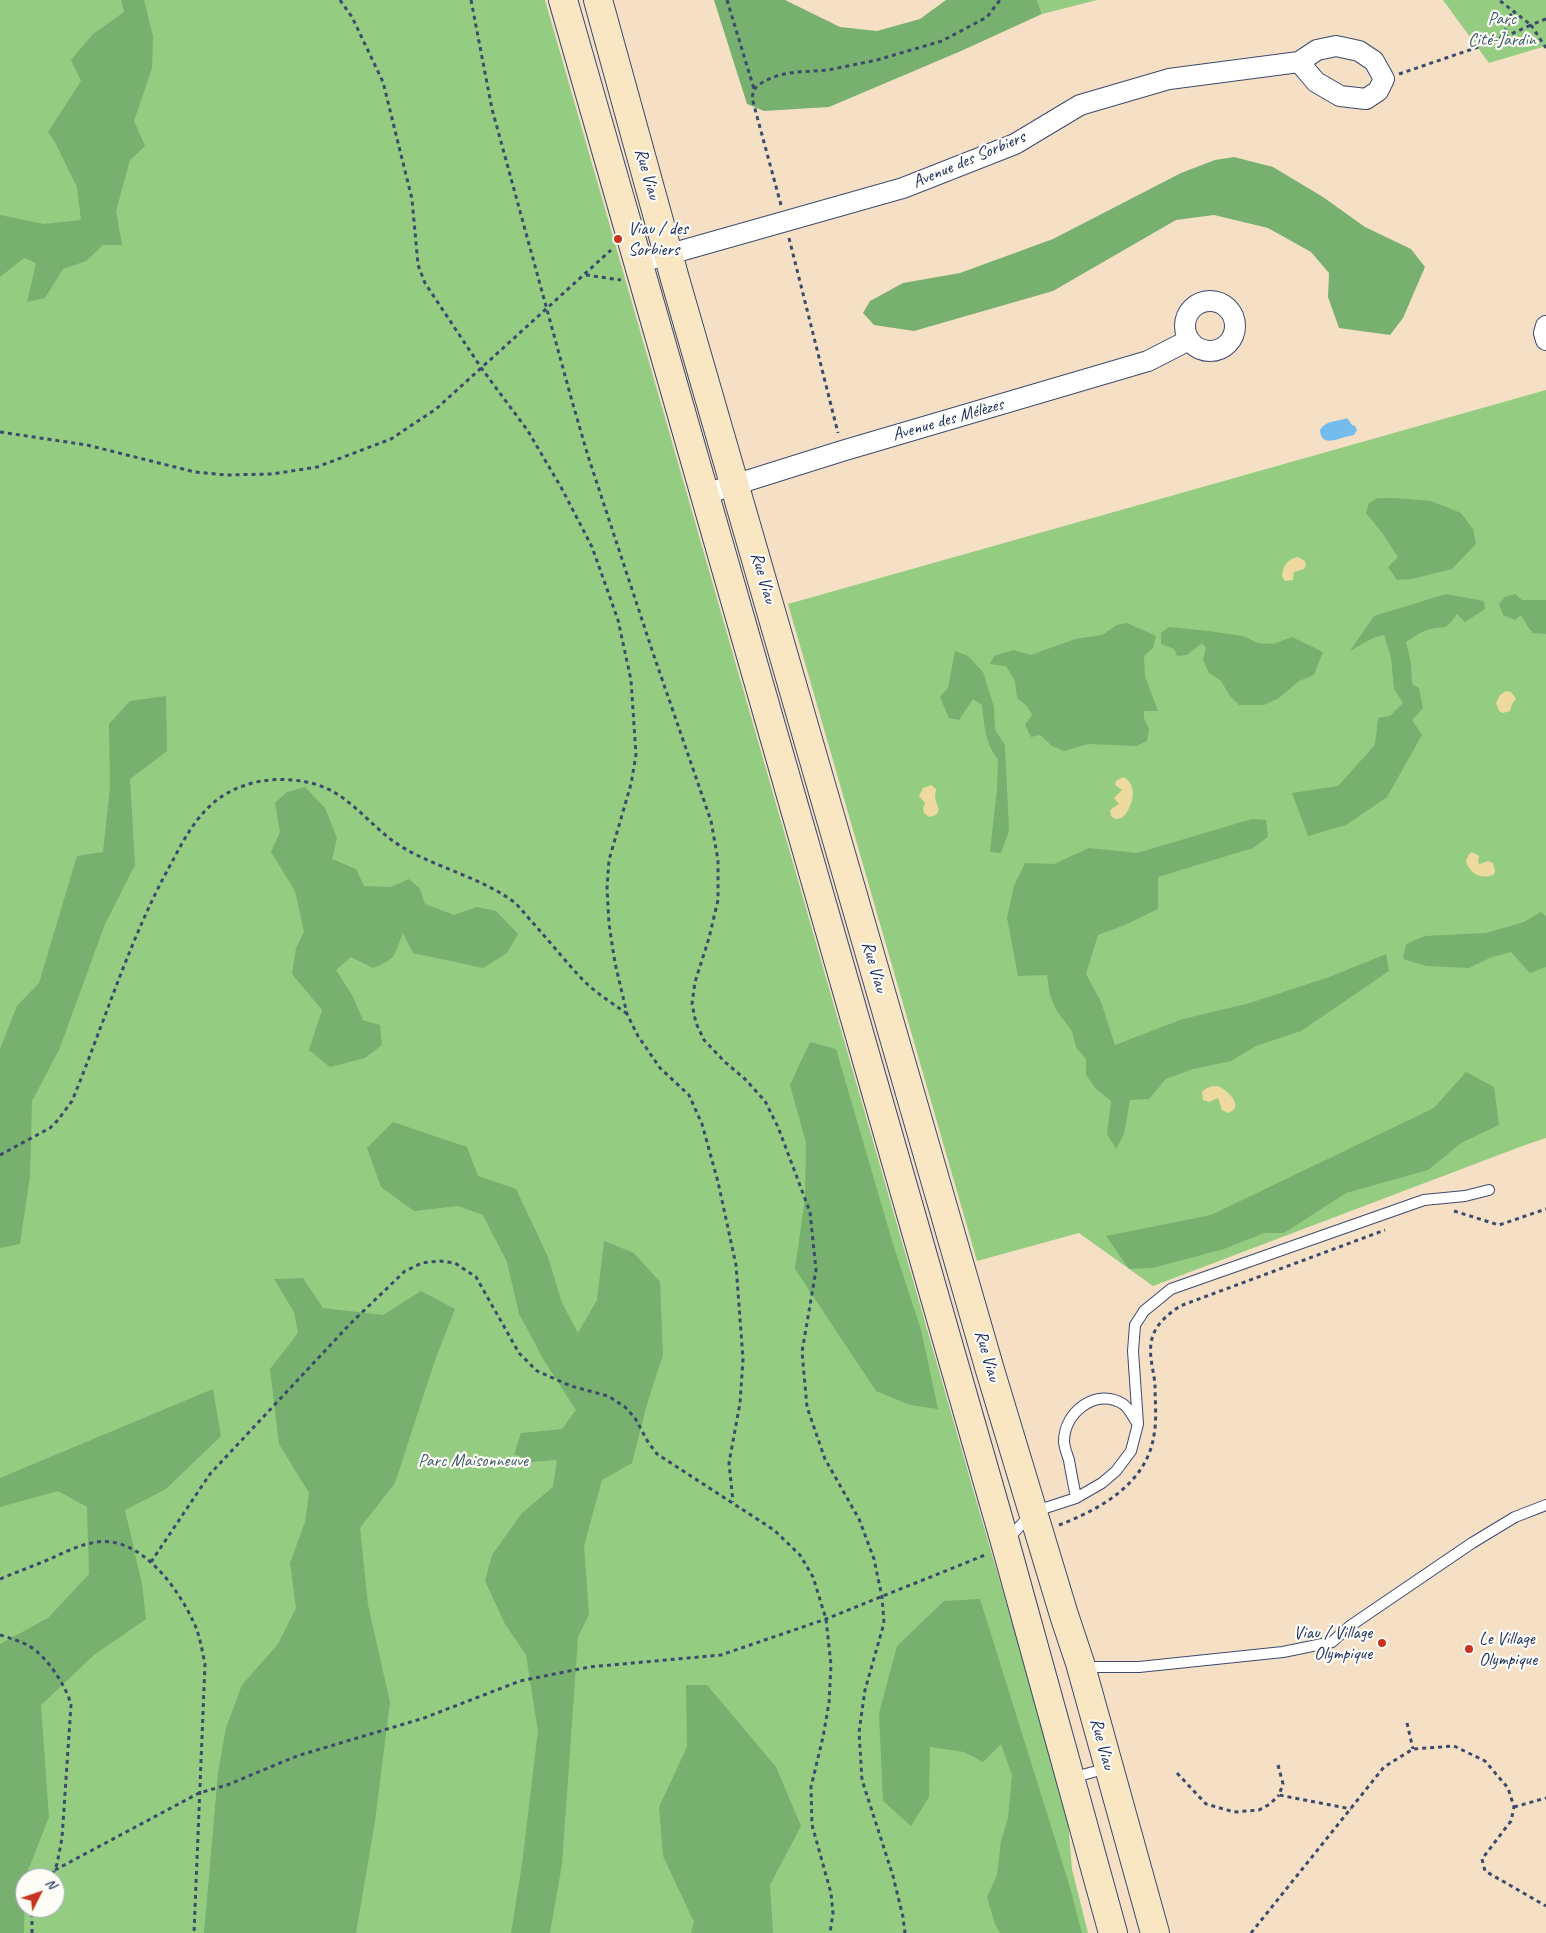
<!DOCTYPE html>
<meta charset="utf-8">
<style>
body{margin:0}
#map{position:relative;width:1546px;height:1933px;overflow:hidden;background:#f5e0c6;font-family:Caveat,sans-serif}
canvas{display:block}
.north{position:absolute;left:15px;top:1868px;width:50px;height:50px;box-sizing:border-box;background:#fdfcf7;border:1px solid #a3aaba;border-radius:50%;rotate:49deg;font-size:14px;font-weight:700;line-height:20px;text-align:center;color:#1b2f5e}
.north::after{content:'';display:block;margin:auto;width:18px;height:22px;background:#c8321e;clip-path:polygon(50% 0,100% 100%,50% 72%,0 100%)}
</style>
<div id="map">
<canvas width="1546" height="1933"></canvas>
<div class="north">N</div>
</div>
<script>
const context = document.querySelector('canvas').getContext('2d');
context.lineJoin = 'round';
function fillPath(path, color) {
  context.fillStyle = color;
  context.fill(path, 'evenodd');
}
function stroke(path, color, width, dash) {
  context.strokeStyle = color;
  context.lineWidth = width;
  context.lineCap = dash ? 'butt' : 'round';
  context.setLineDash(dash || []);
  context.stroke(path);
}
function drawText(font, color, halo, rows, align = 'center') {
  context.font = font + ' Caveat,sans-serif';
  context.lineWidth = 4.5;
  context.setLineDash([]);
  context.textBaseline = 'middle';
  context.strokeStyle = halo;
  context.fillStyle = color;
  for (const [text, x, y, turn = 0] of rows) {
    context.save();
    context.translate(x, y);
    context.rotate((+turn || 0) * Math.PI / 180);
    context.textAlign = isNaN(turn) ? turn : align;
    if (halo) context.strokeText(text, 0, 0);
    context.fillText(text, 0, 0);
    context.restore();
  }
}
fillPath(new Path2D(`
 M0 0H545L981 1517 1067 1809 1072 1869 1088 1933H0ZM25 1878H55V1908H25Z
 M1037 0H1097L1042 14Z
 M1443 0H1546V46L1489 63Z
 M1546 390V1138L1525 1145 1153 1286 1079 1233 977 1261 788 604Z`), '#94cd81');
fillPath(new Path2D(`
 M121 0H144L153 36 152 68 134 121 145 146 130 160 116 211 122 245H103L86 261 63 269 45 298 27 302 36 263 24 258 0 277V215L44 224 81 220 77 187 55 142 48 132 81 81 71 60 93 34 124 12Z
 M714 0H785L840 27 877 31 920 19 946 0H1037L1042 14 961 51 829 107 764 111 747 104Z
 M1234 157 1273 167 1323 197 1365 227 1411 249 1425 267 1403 318 1390 335 1339 328 1328 297 1329 273 1311 252 1268 228 1214 215 1176 220 1053 291 914 331 874 325 863 313 870 301 903 283 960 273 1053 239 1181 173 1215 160Z
 M1378 498H1395L1431 501 1461 513 1473 529 1476 544 1452 569 1412 579 1397 580 1388 567 1398 557 1383 534 1366 513 1369 503Z
 M1446 594 1484 601 1485 609 1465 622 1457 614C1443 634 1445 624 1427 630 1420 632 1413 638 1406 642L1411 663 1412 684 1419 688 1423 708 1412 720 1422 735 1387 797 1346 825 1308 836 1292 793 1338 786 1375 745 1378 718 1390 716 1403 703 1394 689 1391 658 1384 635 1373 638 1350 651 1374 616Z
 M1515 594 1522 600H1546V634L1533 633 1528 627 1521 615 1515 620 1503 615 1499 604 1505 597Z
 M1127 623 1156 636 1153 648 1144 656 1145 676 1158 711H1144V718L1149 729 1147 741 1136 746 1088 744 1064 751 1052 746 1040 735 1031 737 1025 725 1032 715 1027 706 1017 698 1015 681 1006 666 990 664 994 656 1013 650 1031 655 1075 639 1102 635 1117 625Z
 M1169 627 1208 631 1243 636 1258 643 1273 644 1292 637 1323 652 1314 675 1299 681 1279 698 1264 705H1239L1230 696 1221 681 1209 673 1203 660 1206 648 1202 643 1187 655 1177 656 1174 649 1161 644V633Z
 M955 651 968 656 983 672 994 707 995 730 1005 745 1009 831 1001 853 990 852 997 789 998 759C985 744 984 724 982 705L973 699 959 720 949 718 940 697 948 688Z
 M166 696 167 751 130 779 135 865 105 924 59 1050 32 1101 30 1176 20 1244 0 1248V1049L17 1006 39 983 77 856 103 852 110 787 109 724 130 701Z
 M305 787 325 808 337 838 332 859 356 869 364 886 391 887 409 879 420 889 425 904 454 915 477 907 496 911 518 934 507 953 483 968 413 953 403 933C394 955 397 959 373 968L351 957 336 970 352 995 363 1020 380 1025 382 1045 365 1058 330 1067 309 1050 322 1010 292 974 296 948 304 932 295 891 271 852 280 832 275 803 287 792Z
 M1252 819 1266 820 1268 837 1253 848 1158 877V909L1125 925 1098 935 1086 974 1101 1002 1115 1045 1183 1019 1250 1003 1332 976 1386 954 1389 971 1301 1031 1256 1046 1231 1061 1193 1069 1166 1079 1149 1099 1130 1100 1124 1134 1116 1149 1107 1134 1111 1101 1096 1089 1086 1075V1059L1076 1047 1072 1031 1056 1010 1050 995 1047 975 1018 976 1007 918 1014 886 1025 863 1054 864 1089 848 1137 853Z
 M1541 912 1546 916V967L1530 973 1511 952 1492 957 1469 968 1426 966 1403 959 1406 944 1425 936 1486 933 1524 922Z
 M810 1042 836 1049 893 1244 921 1330 938 1409 910 1405 876 1391 795 1269 805 1198 806 1143 790 1085Z
 M1466 1072 1494 1087 1499 1125 1461 1143 1428 1170 1346 1193 1284 1233H1264L1224 1249 1152 1268 1129 1269 1106 1236 1211 1215 1434 1108Z
 M393 1122 467 1147 478 1176 516 1189 548 1257 562 1303 578 1333 597 1300 604 1241 634 1253 660 1282 663 1355 647 1404 632 1463 602 1480 584 1546 589 1614 578 1637 562 1864 550 1933H511L522 1864 538 1731 526 1655 505 1624 485 1581 492 1555 522 1513 553 1487 557 1460 532 1462 514 1454 521 1433 562 1429 576 1410 545 1362 519 1314 507 1262 483 1215 458 1206 414 1211 381 1187 367 1148Z
 M303 1278 323 1308 383 1315 421 1291 455 1309 434 1363 395 1483 360 1528 368 1605 390 1702 375 1821 356 1933H204L218 1773 226 1728 242 1685 278 1644 296 1608 290 1563 305 1522 309 1493 279 1444 270 1369 298 1333 294 1312 274 1279Z
 M213 1389 221 1436 166 1489 125 1510 142 1584 146 1619 94 1655 41 1705 49 1817 25 1878 24 1933H0V1644L48 1618 89 1574 87 1507 58 1491 0 1507V1478Z
 M980 1599 1069 1884 1082 1933H1000L995 1924 987 1897 997 1875 1001 1841 1008 1818 1012 1775 1001 1744 983 1762 964 1752 930 1747 929 1797 911 1826 883 1801 879 1713 897 1646 944 1601Z
 M686 1685H707L776 1767 801 1826 770 1885 773 1933H691L694 1922 663 1856 659 1807 687 1747Z`), '#77b06f');
fillPath(new Path2D(`
 M1298 557 1305 561 1306 565 1304 569 1294 572 1293 580 1285 581 1282 576C1283 566 1287 559 1298 557Z
 M1506 691 1511 692 1516 699 1512 704 1510 711 1503 713 1499 711 1496 703 1500 695Z
 M1123 777C1139 784 1133 808 1122 818L1115 819 1111 816 1110 810 1119 804 1114 798 1122 790 1115 785 1116 781Z
 M931 785 936 789 935 798 939 810 936 815 929 817 924 813 923 809 925 803 919 796 923 788Z
 M1472 852 1479 856 1478 863 1480 864 1488 861 1493 863 1495 870 1494 874C1482 881 1469 873 1466 861L1469 854Z
 M1218 1086C1227 1090 1246 1107 1228 1113L1222 1110 1218 1098 1209 1102 1203 1100 1202 1092C1207 1087 1211 1086 1218 1086Z`), '#eeda9e');
fillPath(new Path2D(`
 M1347 418 1352 425 1355 426 1357 430 1354 435C1342 436 1321 450 1320 430 1326 420 1337 422 1347 418Z`), '#74bcec');
const service = new Path2D(`
 M1076 1498C1074 1486 1071 1473 1069 1460 1067 1454 1064 1447 1064 1441 1064 1412 1097 1387 1123 1404 1129 1408 1133 1417 1137 1423
 M1008 1539 1033 1512 1076 1498 1102 1483 1116 1471 1131 1451 1138 1424 1133 1351 1135 1325 1144 1311 1171 1289 1424 1200 1465 1196 1489 1190
 M1083 1664 1088 1667H1139L1283 1652 1332 1642 1350 1626 1472 1543 1515 1517 1546 1505
 M1071 1778 1108 1768`);
const minor = new Path2D(`
 M638 263 903 188 1015 144 1080 105 1169 79 1299 62 1316 82 1340 96 1366 99 1378 91 1384 79 1374 61 1359 51 1336 46 1317 50 1299 62
 M1185 326a25 25 0 1 1 50 0a25 25 0 1 1-50 0Z
 M1546 326 1544 333 1546 340
 M705 494 842 451 1148 361 1189 340`);
const secondary = new Path2D(`
 M563 0 1005 1542 1113 1933
 M598 0 675 279 990 1370 1064 1615 1080 1663 1155 1933`);
stroke(service, '#3c4a6e', 12);
stroke(minor, '#3c4a6e', 22);
stroke(secondary, '#3c4a6e', 30);
stroke(new Path2D(`
 M340 0 352 17 383 82 412 199 418 265 425 283 482 369 528 431 562 489 592 547 618 620 631 680 636 755 631 784 609 860 607 888 609 924 615 963 627 1014 638 1036 660 1068 689 1095 702 1124 718 1182 736 1265 743 1359 740 1403 729 1463 733 1502
 M471 0 492 109 572 401 588 456 653 653 711 821 718 860V900L709 938 695 982 692 1004 696 1023 704 1040 725 1062 745 1079 765 1101 778 1127 810 1212 816 1270 802 1352 807 1407 825 1459 859 1519 874 1559 882 1597 884 1623 865 1690 859 1732 862 1780 893 1876 903 1917 905 1933
 M727 0 754 89
 M1546 19 1531 25 1546 48
 M1500 39 1508 25 1512 10
 M1399 74 1493 42 1531 25 1499 0
 M781 205 752 98 754 89 764 81 779 75 796 72 828 70 877 60 942 41 987 17 1000 0
 M789 238 838 433
 M586 275 621 280
 M0 432 87 445 195 472 226 475 272 474 317 467 391 439 436 409 611 250
 M0 1155 50 1128 58 1120 72 1101C105 1021 130 937 172 862 183 841 194 820 212 804 240 779 283 774 318 785 352 796 372 829 402 847 437 868 480 877 514 902 521 908 527 917 534 924 550 942 566 962 583 980 596 993 612 1003 626 1013
 M1454 1211 1499 1225 1546 1209
 M1059 1525C1101 1509 1147 1483 1154 1435 1157 1420 1155 1401 1155 1385 1154 1372 1149 1357 1151 1344 1153 1326 1167 1315 1180 1306L1385 1230
 M151 1562 210 1474 350 1324 405 1271 422 1263 439 1261 455 1263 476 1277 519 1353 537 1371 571 1386 608 1396 625 1407 635 1418 648 1442 657 1454 774 1530 800 1555 813 1577 826 1619 831 1665 829 1703 823 1737 811 1787 812 1825 831 1893 833 1913 830 1933
 M0 1579C17 1572 33 1566 50 1559 65 1552 81 1544 97 1542 141 1536 178 1588 194 1623 200 1636 202 1650 205 1664L194 1933
 M0 1635C10 1638 20 1641 29 1646 46 1655 67 1687 71 1705L62 1838 57 1864 51 1878
 M1407 1723 1413 1749
 M1278 1765 1283 1784 1279 1795 1351 1809
 M1177 1773 1206 1804 1234 1812 1259 1810 1270 1804 1279 1795
 M1514 1807 1546 1798
 M55 1870 199 1793 227 1785 297 1756 424 1718 520 1681 589 1667 721 1655 826 1619 985 1555
 M32 1933V1908
 M1251 1933 1384 1767 1413 1749 1454 1746 1485 1761 1508 1788 1514 1807 1511 1821 1482 1859 1485 1871 1546 1906`), '#3c4a6e', 3, [4, 4]);
stroke(service, '#fff', 10);
stroke(minor, '#fff', 20);
stroke(secondary, '#f9e7c3', 28);
for (const [x, y, r, color] of [
 [618,239,5,"#c8321e"],
 [1382,1643,5,"#c8321e"],
 [1469,1649,5,"#c8321e"]
]) {
  const dot = new Path2D();
  dot.arc(x, y, r, 0, 2 * Math.PI);
  context.fillStyle = color;
  context.fill(dot);
  stroke(dot, '#fdfcf7', 2);
}
drawText('18px', '#3f5e68', '#fdfcf7', [
 ["Parc",1502,19],
 ["Cité-Jardin",1502,40],
 ["Parc Maisonneuve",473,1461]
]);
drawText('18px', '#1b2f5e', '#fdfcf7', [
 ["Avenue des Sorbiers",969,160,-23],
 ["Rue Viau",647,174,74],
 ["Avenue des Mélèzes",948,420,-16],
 ["Rue Viau",763,578,74],
 ["Rue Viau",874,967,74],
 ["Rue Viau",987,1356,74],
 ["Rue Viau",1102,1744,75]
]);
drawText('18px', '#1b2f5e', '#fdfcf7', [
 ["Viau / des",628,229],
 ["Sorbiers",628,250],
 ["Viau / Village",1372,1633,"right"],
 ["Olympique",1372,1654,"right"],
 ["Le Village",1479,1639],
 ["Olympique",1479,1660]
], 'left');
</script>
